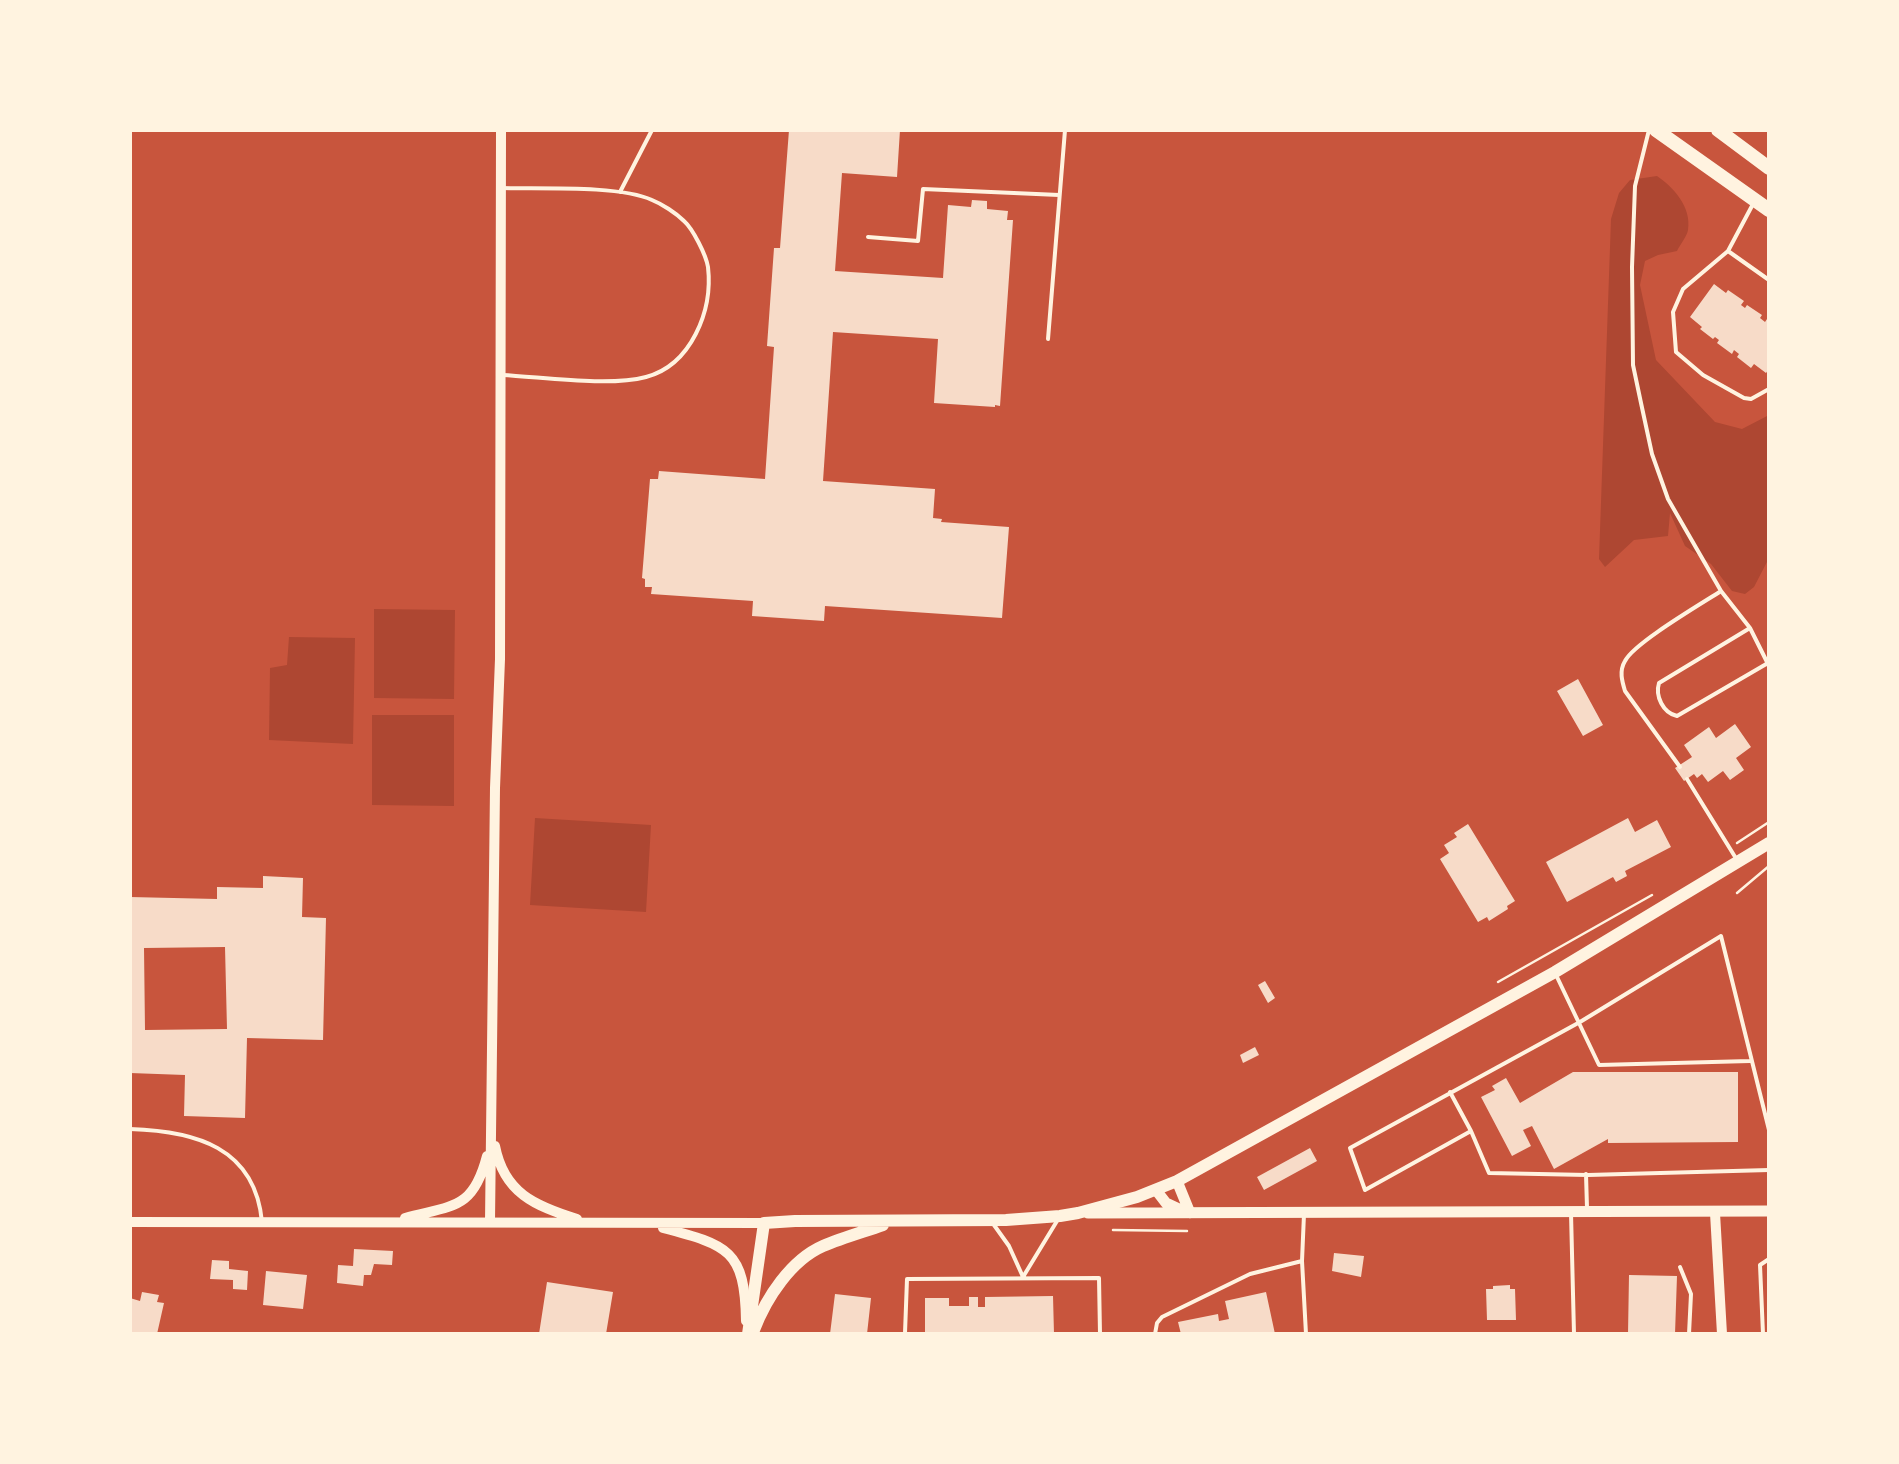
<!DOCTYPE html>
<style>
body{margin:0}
#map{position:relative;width:1899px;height:1464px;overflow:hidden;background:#c8553d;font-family:Signika,sans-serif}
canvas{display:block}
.frame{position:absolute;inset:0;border:132px solid #fff3e0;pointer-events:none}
</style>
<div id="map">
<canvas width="1899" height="1464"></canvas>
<div class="frame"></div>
</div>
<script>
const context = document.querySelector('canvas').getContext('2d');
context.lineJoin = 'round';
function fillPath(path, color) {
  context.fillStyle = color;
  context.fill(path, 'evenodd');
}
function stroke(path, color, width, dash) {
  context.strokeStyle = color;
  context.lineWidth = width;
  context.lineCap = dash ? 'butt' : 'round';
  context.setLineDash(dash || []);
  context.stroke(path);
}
fillPath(new Path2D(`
 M1657 176C1673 187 1692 207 1688 230 1687 236 1680 245 1677 251L1658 255 1645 261 1640 285 1656 360 1715 422 1742 429 1769 415V558L1754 587 1745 594 1732 591 1711 564 1685 546 1670 513 1668 536 1634 540 1605 567 1599 559 1611 219 1619 193 1630 180Z
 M374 609 455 610 454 699 374 698Z
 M289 637 355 638 353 744 269 740 270 668 287 665Z
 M372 715H454V806L372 805Z
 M535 818 651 825 646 912 530 905Z`), '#ae4732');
fillPath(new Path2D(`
 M789 130H900L897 177 842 173 835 271 943 278 948 205 971 207 972 200 987 201V209L1008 211 1007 220H1013L1000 406 995 405V407L934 403 938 339 833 332 823 481 935 489 933 518 942 519 941 522 1009 527 1002 618 825 606 824 621 752 616 753 601 651 594 652 587H645V579L642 578 650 479H658L659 471 765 479 774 347 767 346 774 248H780Z
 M1714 284 1726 293 1728 290 1744 301 1741 305 1745 308 1747 305 1762 315 1760 318 1765 322 1769 316V369L1766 373 1754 364 1751 368 1737 357 1739 354 1734 350 1732 354 1717 343 1719 340 1715 337 1713 339 1700 329 1702 327 1690 317Z
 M1578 679 1603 725 1583 736 1557 691Z
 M1735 724 1751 747 1736 758 1744 770 1730 780 1723 771 1708 782 1702 774 1697 778 1694 774 1684 781 1675 768 1692 757 1684 745 1709 727 1716 738Z
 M1628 818 1635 832 1657 820 1671 847 1625 871 1627 876 1616 882 1613 877 1567 902 1546 862Z
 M1468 824 1515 901 1507 906 1508 909 1489 921 1487 917 1478 922 1440 859 1449 853 1444 845 1457 837 1454 833Z
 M263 876 303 878 302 917 326 918 323 1040 247 1038 245 1118 184 1116 185 1075 130 1073V897L217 899V887L263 888ZM225 947 227 1029 145 1030 144 948Z
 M1265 981 1275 998 1268 1003 1258 985Z
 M1255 1047 1259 1055 1243 1063 1240 1055Z
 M1573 1072H1738V1142L1608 1143V1139L1554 1169 1532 1126 1523 1130 1531 1146 1512 1156 1481 1097 1495 1090 1492 1086 1506 1078 1520 1103Z
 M1310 1148 1317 1161 1264 1190 1257 1177Z
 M354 1249 393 1251 392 1265 374 1264 371 1275H364L363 1286 337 1283 338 1265 353 1266Z
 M1334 1253 1364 1256 1361 1277 1332 1271Z
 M212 1260 229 1261V1269L248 1271 247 1290 233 1289V1280L210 1279Z
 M266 1271 307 1275 303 1309 263 1305Z
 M1629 1275 1677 1276 1675 1334H1628Z
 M547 1282 613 1292 606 1334H539Z
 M1510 1285V1289H1515L1516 1320H1487L1486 1289H1493V1286Z
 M142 1292 159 1295 157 1302 164 1303 157 1334H130V1298L140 1301Z
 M1266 1292 1275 1334H1181L1178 1322 1218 1314 1219 1321 1229 1319 1225 1301Z
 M835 1294 871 1298 867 1334H830Z
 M1053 1296 1054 1334H925V1298H949V1306H969V1297H978V1307H985V1297Z`), '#f7dbc8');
stroke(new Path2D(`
 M1737 843 1769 822
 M1737 893 1769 866
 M1498 982 1652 895
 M1113 1230 1187 1231`), '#fff3e0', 2.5);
stroke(new Path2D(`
 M1649 130 1635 186 1632 267 1633 365 1641 403 1652 454 1668 499 1721 591 1750 628 1769 666
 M501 188C538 189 620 185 652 200 662 204 676 213 684 221 693 229 706 255 708 267 713 311 691 365 646 377 608 387 543 377 502 375
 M620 192 652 130
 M1753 204 1728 251 1683 289 1673 312 1676 352 1703 375 1744 398 1751 399 1769 389
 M868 237 918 241 923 189 1059 195
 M1728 251 1769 280
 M1048 339 1065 130
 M1750 628 1659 683C1655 696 1663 713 1677 716L1768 663
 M1680 767 1625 691C1622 681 1619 671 1625 661 1634 643 1701 604 1721 591
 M1687 779 1737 860
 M1557 977 1599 1065 1750 1061
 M1450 1092 1471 1131
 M130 1129C195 1131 255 1147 262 1222
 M1769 1130 1721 936 1580 1022 1350 1148 1365 1190 1471 1131 1489 1173 1588 1175 1769 1170
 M1586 1174 1587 1208
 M1571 1213 1574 1334
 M1304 1214 1302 1261 1306 1334
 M994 1225 1009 1246 1023 1277
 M1680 1267 1691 1294 1689 1334
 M1023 1277 1057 1221
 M905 1333 907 1279 1099 1278 1100 1334
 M1155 1334 1157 1323 1162 1317 1250 1274 1302 1261
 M1763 1334 1760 1265 1769 1259`), '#fff3e0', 4);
stroke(new Path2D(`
 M495 1146C504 1193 535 1206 577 1219
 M1715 1213 1722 1334
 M405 1218C453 1205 473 1210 487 1156
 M490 1221 495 788 500 659 501 130
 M130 1222 764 1223
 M663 1228C728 1245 745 1250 746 1321`), '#fff3e0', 10);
stroke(new Path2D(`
 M1177 1181 1190 1213
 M1156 1190 1166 1203 1181 1210
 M1088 1213 1769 1211`), '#fff3e0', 11);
stroke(new Path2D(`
 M754 1330C766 1298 791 1260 823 1246 842 1238 863 1232 883 1225
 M748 1334 764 1223 795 1221 1006 1220 1060 1216 1078 1213 1137 1197 1177 1181 1555 972 1769 843`), '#fff3e0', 12);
stroke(new Path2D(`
 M1656 130 1769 210
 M1718 130 1769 168`), '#fff3e0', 14);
</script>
